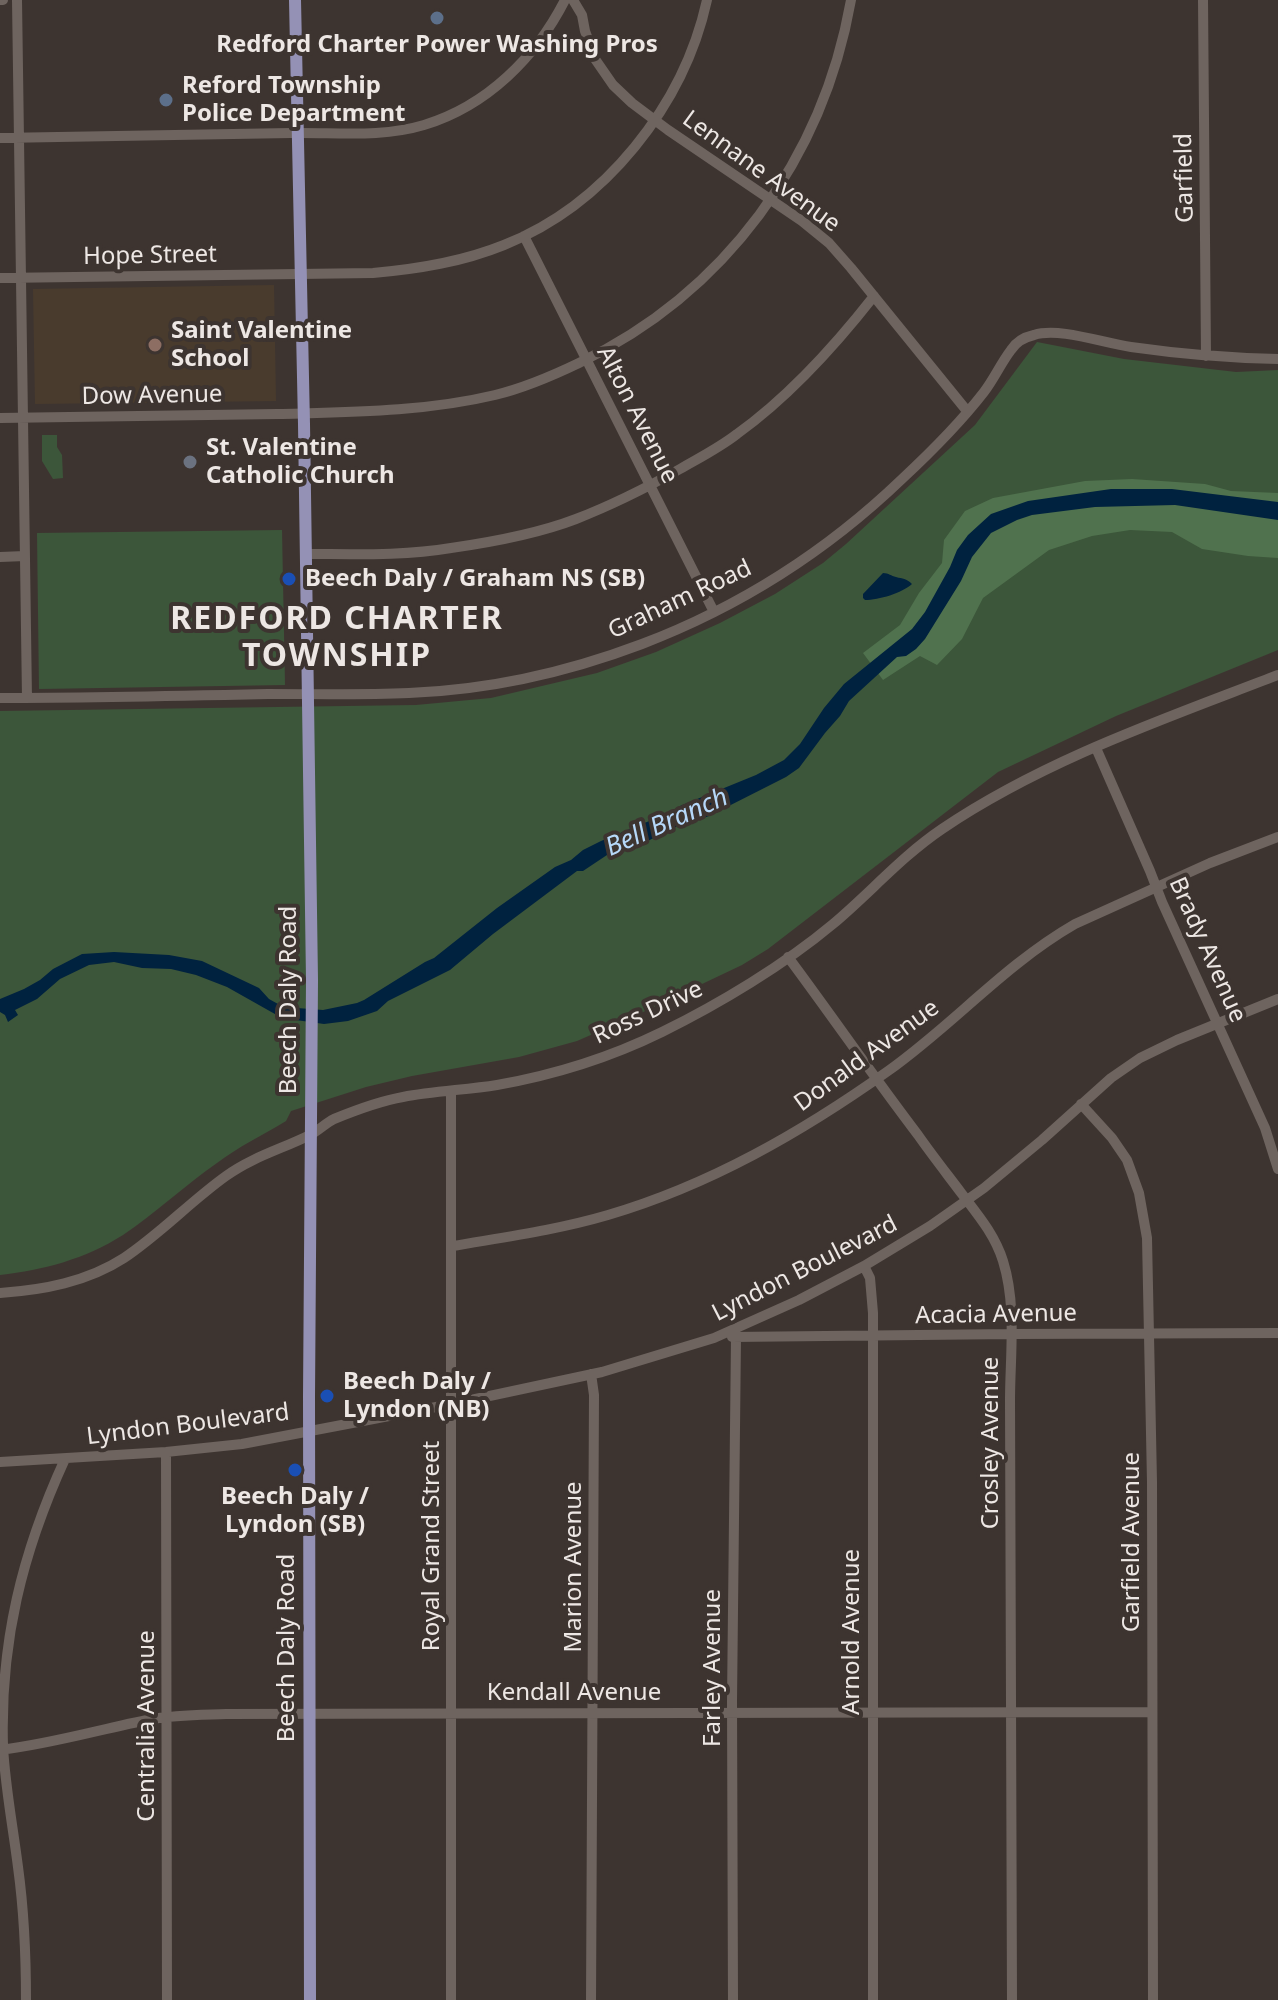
<!DOCTYPE html>
<style>
body{margin:0}
canvas{display:block;background:#3d3430}
</style>
<canvas width="1278" height="2000"></canvas>
<script>
const context = document.querySelector('canvas').getContext('2d');
context.lineJoin = 'round';
function fillPath(path, color) {
  context.fillStyle = color;
  context.fill(path, 'evenodd');
}
function stroke(path, color, width, dash) {
  context.strokeStyle = color;
  context.lineWidth = width;
  context.lineCap = dash ? 'butt' : 'round';
  context.setLineDash(dash || []);
  context.stroke(path);
}
function drawText(font, color, halo, rows, align = 'center') {
  context.font = font + ' "Noto Sans",sans-serif';
  context.lineWidth = 8;
  context.setLineDash([]);
  context.textBaseline = 'middle';
  context.strokeStyle = halo;
  context.fillStyle = color;
  for (const [text, x, y, turn = 0] of rows) {
    context.save();
    context.translate(x, y);
    context.rotate((+turn || 0) * Math.PI / 180);
    context.textAlign = isNaN(turn) ? turn : align;
    if (halo) context.strokeText(text, 0, 0);
    context.fillText(text, 0, 0);
    context.restore();
  }
}
fillPath(new Path2D(`
 M274 285 276 401 35 404 33 289Z`), '#493b2d');
fillPath(new Path2D(`
 M1037 342 1124 359 1236 372 1278 370V650L1116 716 998 772 768 949 742 965 641 1013 577 1041 519 1057 412 1076 366 1087 291 1111 286 1121C263 1135 238 1147 217 1163 185 1185 156 1213 123 1235 85 1259 44 1270 0 1275V711L416 705 491 698 597 673 656 652 720 623 775 594 823 563 846 544 975 425Z
 M42 435H57V447L62 455 63 478 53 479 42 461Z
 M282 530 285 685 39 689 37 533Z`), '#3c563a');
fillPath(new Path2D(`
 M1132 479 1205 484 1231 491 1278 493V558L1248 556 1202 549 1172 532 1130 530 1092 536 1049 550 983 598 962 639 937 665 920 656 883 680 863 653 900 625 919 593 942 563 944 540 965 511 993 498 1085 481Z`), '#50724e');
fillPath(new Path2D(`
 M1111 489H1172L1278 502V520L1175 505 1095 507 1032 515 1017 520 991 533 972 557 961 581 925 639 916 649 906 656 897 657 849 701 840 716 825 733 799 768 786 777 709 816 673 828 640 845 610 853 583 871H577L493 934 450 970 388 1001 377 1011 348 1021 324 1024 282 1018 227 987 196 975 171 969 142 968 114 962 89 965 60 979 37 999 15 1010 18 1015 8 1022 5 1015 0 1012V999L24 989 40 980 53 969 82 954 114 952 169 955 202 961 259 988 269 999 278 1004 297 1008 323 1010 357 1003 364 1000 425 962 434 958 497 908 555 867 571 860 583 850 601 841 671 812 680 806 756 775 784 760 800 744 824 708 844 684 912 629 925 612 950 567 957 550 968 535 991 514 1028 501Z
 M883 573C889 573 891 576 896 577 903 579 906 578 912 584 902 593 879 600 865 600L863 598V594Z`), '#00223f');
stroke(new Path2D(`
 M0 0H3
 M17 0 27 698
 M573 0 582 15 585 31 595 59 613 85 632 103 668 130 802 221 829 243 851 268 967 411
 M1203 0 1206 356
 M0 138C97 137 194 135 291 133 335 132 381 138 424 125 487 106 536 57 565 0
 M524 236 714 612
 M0 278 373 273C419 269 462 262 504 245 605 205 684 105 707 0
 M0 418C93 417 185 415 278 414 350 412 424 412 495 395 524 388 552 376 579 363 725 293 823 159 851 0
 M305 554C354 554 404 556 451 548 493 542 537 534 576 519 612 505 646 488 680 469 699 458 719 448 737 434 790 396 834 347 874 296
 M0 557 25 556
 M0 698C89 698 179 696 268 694 315 694 362 695 409 693 488 690 568 672 642 644 739 607 828 550 902 479 931 452 960 423 984 392 994 379 1001 363 1011 350 1016 342 1025 337 1034 335 1059 327 1103 343 1131 347 1180 354 1229 358 1278 359
 M1096 748 1150 871 1162 902 1265 1128 1278 1169
 M788 957C832 1016 873 1076 918 1135 932 1155 947 1174 962 1194 978 1215 995 1235 1003 1261 1017 1306 1010 1355 1010 1401L1012 2000
 M1081 1104 1112 1138 1127 1160 1139 1193 1147 1238 1152 1482 1153 2000
 M453 1246C505 1237 557 1230 608 1215 710 1185 802 1132 888 1071 954 1024 1004 965 1075 924L1210 863 1278 837
 M864 1266 870 1278 873 1313V2000
 M0 1293C43 1290 87 1282 124 1258 160 1234 191 1201 226 1176 252 1157 282 1149 310 1135 319 1130 326 1123 334 1119 356 1110 380 1101 403 1097 434 1091 466 1090 497 1085 554 1075 609 1058 662 1032 719 1004 784 965 833 924 870 893 902 856 942 829 1044 760 1164 719 1278 675
 M732 1337 1012 1334 1278 1333
 M166 1452 167 2000
 M0 1462 166 1452 242 1444 452 1404 602 1372 714 1338 799 1300 864 1266 930 1226 984 1188 1042 1140 1111 1078 1140 1058 1177 1040 1278 999
 M0 1750C51 1744 101 1729 152 1719 176 1715 201 1715 226 1714L1152 1712
 M26 2000C26 1955 24 1911 18 1867 13 1827 5 1786 3 1746 0 1642 22 1553 65 1459
 M451 2000V1091
 M591 2000 594 1395 591 1374
 M733 2000 732 1701 736 1337`), '#6e645f', 10);
stroke(new Path2D(`
 M295 0 304 424 312 980 309 1396 310 2000`), '#9491b5', 12);
for (const [x, y, r, color] of [
 [437,18,8,"#5c6f8a"],
 [166,100,8,"#5c6f8a"],
 [155,345,8,"#8d6e63"],
 [190,462,8,"#6b7280"],
 [289,579,8,"#1a4fb4"],
 [327,1396,8,"#1a4fb4"],
 [295,1470,8,"#1a4fb4"]
]) {
  const dot = new Path2D();
  dot.arc(x, y, r, 0, 2 * Math.PI);
  context.fillStyle = color;
  context.fill(dot);
  stroke(dot, '#3d3430', 3);
}
drawText('bold 24px', '#ede7e4', '#3d3430', [
 ["Redford Charter Power Washing Pros",437,45,"center"],
 ["Reford Township",182,86],
 ["Police Department",182,114],
 ["Saint Valentine",171,331],
 ["School",171,359],
 ["St. Valentine",206,448],
 ["Catholic Church",206,476],
 ["Beech Daly / Graham NS (SB)",305,579],
 ["Beech Daly /",343,1382],
 ["Lyndon (NB)",343,1410],
 ["Beech Daly /",295,1497,"center"],
 ["Lyndon (SB)",295,1525,"center"]
], 'left');
drawText('24px', '#ede7e4', '#3d3430', [
 ["Lennane Avenue",761,172,36],
 ["Garfield",1185,178,-91],
 ["Hope Street",150,256,-1],
 ["Dow Avenue",152,396,-1],
 ["Alton Avenue",637,415,63],
 ["Graham Road",680,600,-25],
 ["Brady Avenue",1207,950,66],
 ["Beech Daly Road",289,1000,-90],
 ["Ross Drive",648,1013,-25],
 ["Donald Avenue",867,1056,-36],
 ["Lyndon Boulevard",805,1269,-27],
 ["Acacia Avenue",996,1315,-1],
 ["Lyndon Boulevard",188,1425,-7],
 ["Crosley Avenue",991,1443,-90],
 ["Garfield Avenue",1132,1542,-90],
 ["Royal Grand Street",432,1546,-90],
 ["Marion Avenue",574,1567,-90],
 ["Arnold Avenue",852,1632,-90],
 ["Beech Daly Road",287,1648,-90],
 ["Farley Avenue",713,1668,-90],
 ["Kendall Avenue",574,1693],
 ["Centralia Avenue",147,1726,-90]
]);
drawText('italic 26px', '#b6d8f9', '#3d3430', [
 ["Bell Branch",667,823,-24]
]);
context.letterSpacing = '2px';
drawText('bold 32px', '#ede7e4', '#3d3430', [
 ["REDFORD CHARTER",337,620],
 ["TOWNSHIP",337,657]
]);
context.letterSpacing = '0px';
</script>
